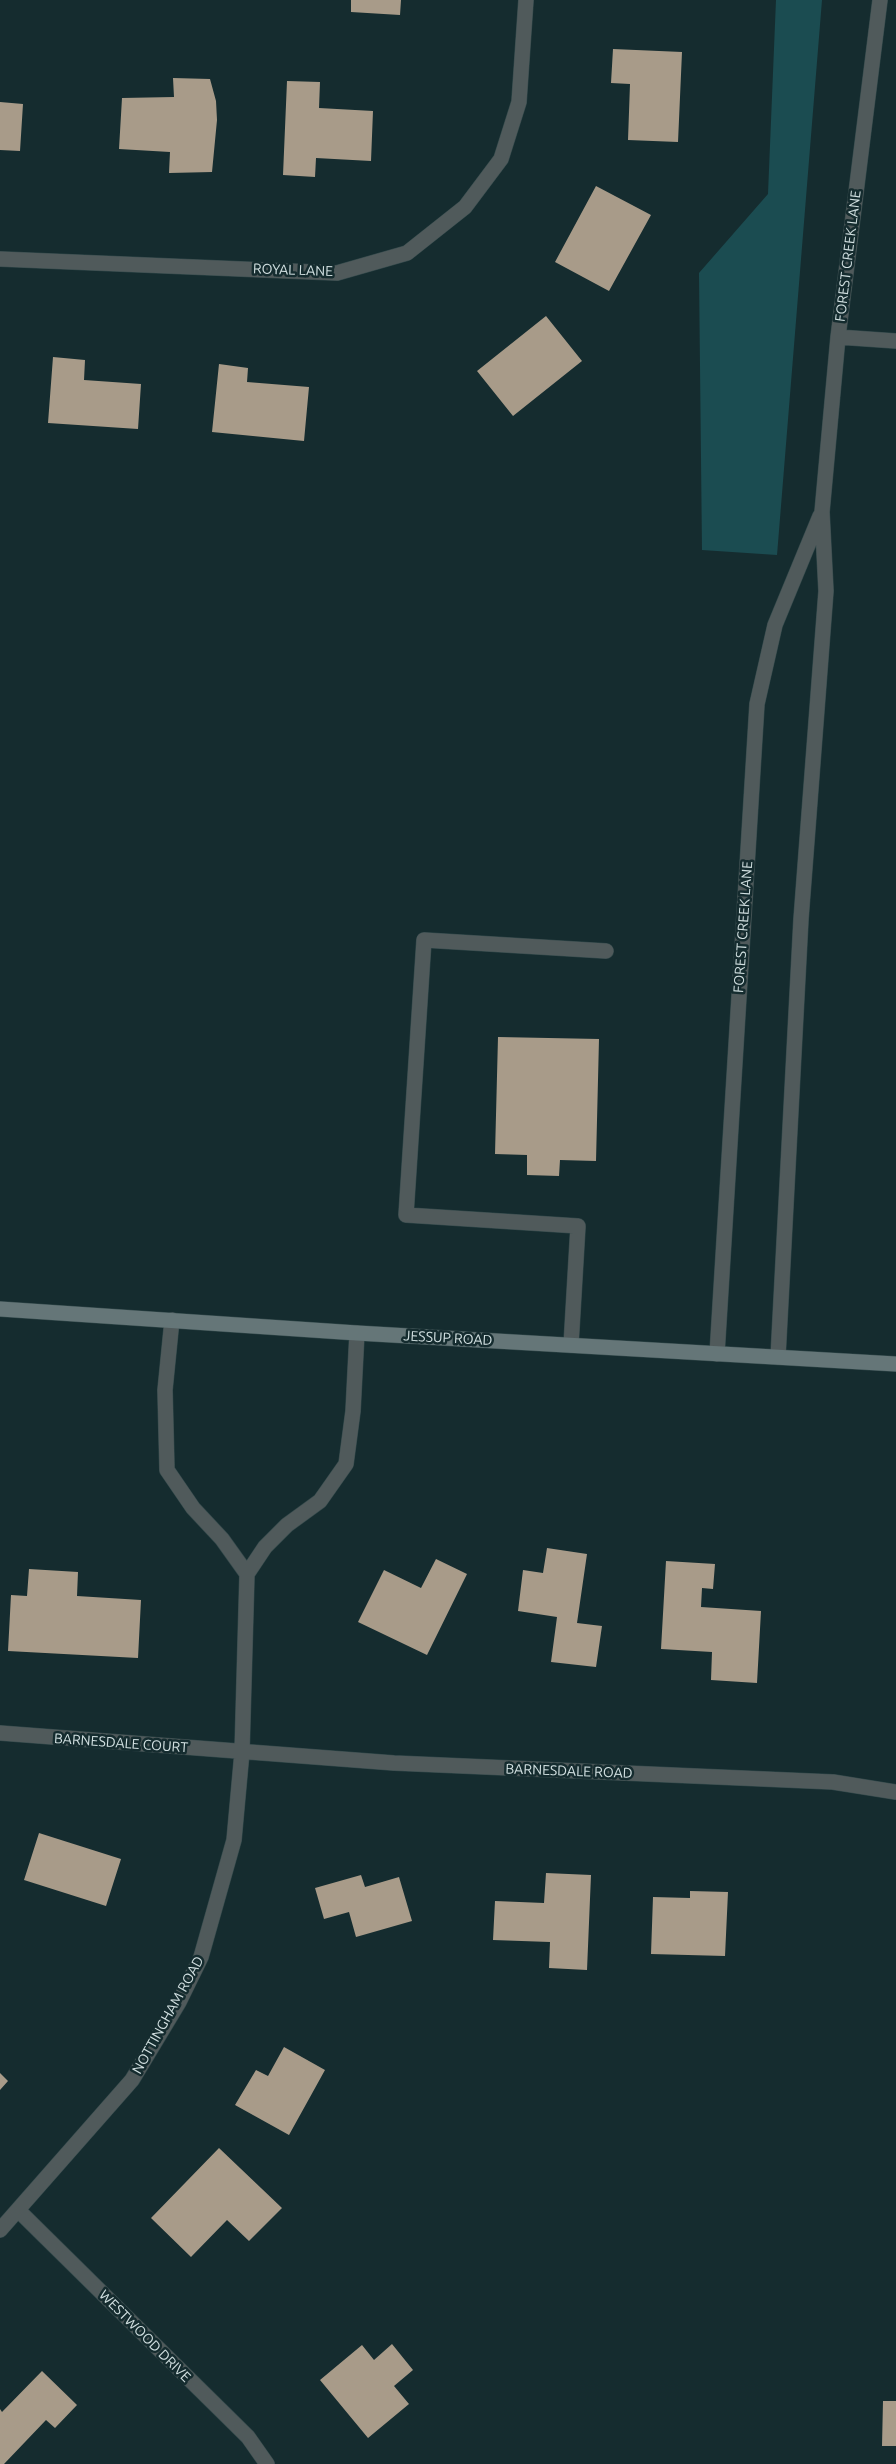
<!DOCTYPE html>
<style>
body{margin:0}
canvas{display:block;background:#152c2f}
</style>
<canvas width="896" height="2464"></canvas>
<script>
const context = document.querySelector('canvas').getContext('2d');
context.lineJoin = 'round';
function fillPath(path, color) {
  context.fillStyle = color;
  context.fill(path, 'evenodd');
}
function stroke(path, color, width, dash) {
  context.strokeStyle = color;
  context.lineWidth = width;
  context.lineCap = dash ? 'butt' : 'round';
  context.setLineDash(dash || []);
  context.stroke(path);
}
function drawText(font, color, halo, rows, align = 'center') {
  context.font = font + ' Ubuntu,sans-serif';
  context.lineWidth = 5;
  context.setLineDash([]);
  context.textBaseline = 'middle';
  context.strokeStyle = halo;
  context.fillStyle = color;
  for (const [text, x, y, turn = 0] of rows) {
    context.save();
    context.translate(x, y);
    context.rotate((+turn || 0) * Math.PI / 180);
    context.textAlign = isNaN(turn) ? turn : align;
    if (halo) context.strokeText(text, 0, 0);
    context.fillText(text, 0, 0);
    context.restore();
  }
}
fillPath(new Path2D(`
 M776 0H822L777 555 702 550 699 273 768 194Z`), '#1b4c51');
fillPath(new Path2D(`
 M351 0H401L400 15 351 12Z
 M613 49 682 52 678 142 628 140 630 84 611 83Z
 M173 78 210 79 216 101 217 120 212 172 169 173 170 152 119 149 122 98 174 97Z
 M287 81 320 82 319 108 373 111 371 161 316 158 315 177 283 175Z
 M0 102 23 104 20 151 0 150Z
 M596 186 651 215 609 291 555 262Z
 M546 316 582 361 513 416 477 371Z
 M53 357 85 360 84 380 141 384 138 429 48 423Z
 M219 364 248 368 247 382 309 387 304 441 212 432Z
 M498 1037 599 1039 596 1161 560 1160 559 1176 527 1175V1155L495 1154Z
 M547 1548 587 1554 577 1623 602 1626 596 1667 551 1662 557 1617 518 1611 523 1570 543 1573Z
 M436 1559 467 1574 427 1655 358 1622 384 1570 421 1588Z
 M666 1561 715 1564 713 1589 702 1588 701 1607 761 1611 757 1683 711 1680 712 1652 661 1649Z
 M29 1569 78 1572 77 1596 141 1600 138 1658 8 1651 11 1595 27 1596Z
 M39 1833 121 1859 106 1906 24 1880Z
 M546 1873 591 1875 587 1970 549 1968 550 1942 493 1940 495 1901 544 1903Z
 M361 1875 365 1887 399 1877 412 1921 356 1937 349 1912 324 1919 315 1888Z
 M690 1891 728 1892 725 1956 651 1954 653 1897 690 1898Z
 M284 2047 325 2070 289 2135 235 2105 256 2070 268 2076Z
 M0 2073 8 2081 0 2090Z
 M219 2148 282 2208 249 2241 227 2220 191 2257 151 2218Z
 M392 2344 413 2370 394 2386 409 2404 368 2438 320 2380 362 2345 374 2360Z
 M42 2371 77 2405 55 2428 46 2420 4 2464H0V2409L2 2412Z
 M883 2401H896V2446H882Z`), '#a89b89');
const lane = new Path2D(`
 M571 1345 578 1226 406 1215 424 940 606 951`);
const street = new Path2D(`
 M0 259 337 273 407 253 465 207 501 159 519 102 526 0
 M838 337 896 341
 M172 1320 165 1390 167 1470 193 1508 222 1539 247 1574
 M717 1354 757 704 775 625 820 516
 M778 1357 801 919 826 591 822 512 838 337 880 0
 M0 1733 394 1763 833 1782 896 1792
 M19 2211 248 2437 267 2464
 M0 2230 132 2080 179 2002 201 1957 234 1840 242 1752 247 1574 265 1547 287 1525 320 1501 346 1464 353 1411 357 1333`);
const secondary = new Path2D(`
 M0 1309 357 1333 896 1364`);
stroke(lane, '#33494b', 16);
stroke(street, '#33494b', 16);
stroke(secondary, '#33494b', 16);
stroke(lane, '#505a5b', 15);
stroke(street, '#505a5b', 15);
stroke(secondary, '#657678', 15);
drawText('14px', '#d2e0e1', '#152c2f', [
 ["FOREST CREEK LANE",848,256,-83],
 ["ROYAL LANE",293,270,2],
 ["FOREST CREEK LANE",743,927,-86],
 ["JESSUP ROAD",448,1338,3],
 ["BARNESDALE COURT",121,1743,4],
 ["BARNESDALE ROAD",569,1771,2],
 ["NOTTINGHAM ROAD",168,2015,-61],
 ["WESTWOOD DRIVE",145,2336,45]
]);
</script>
